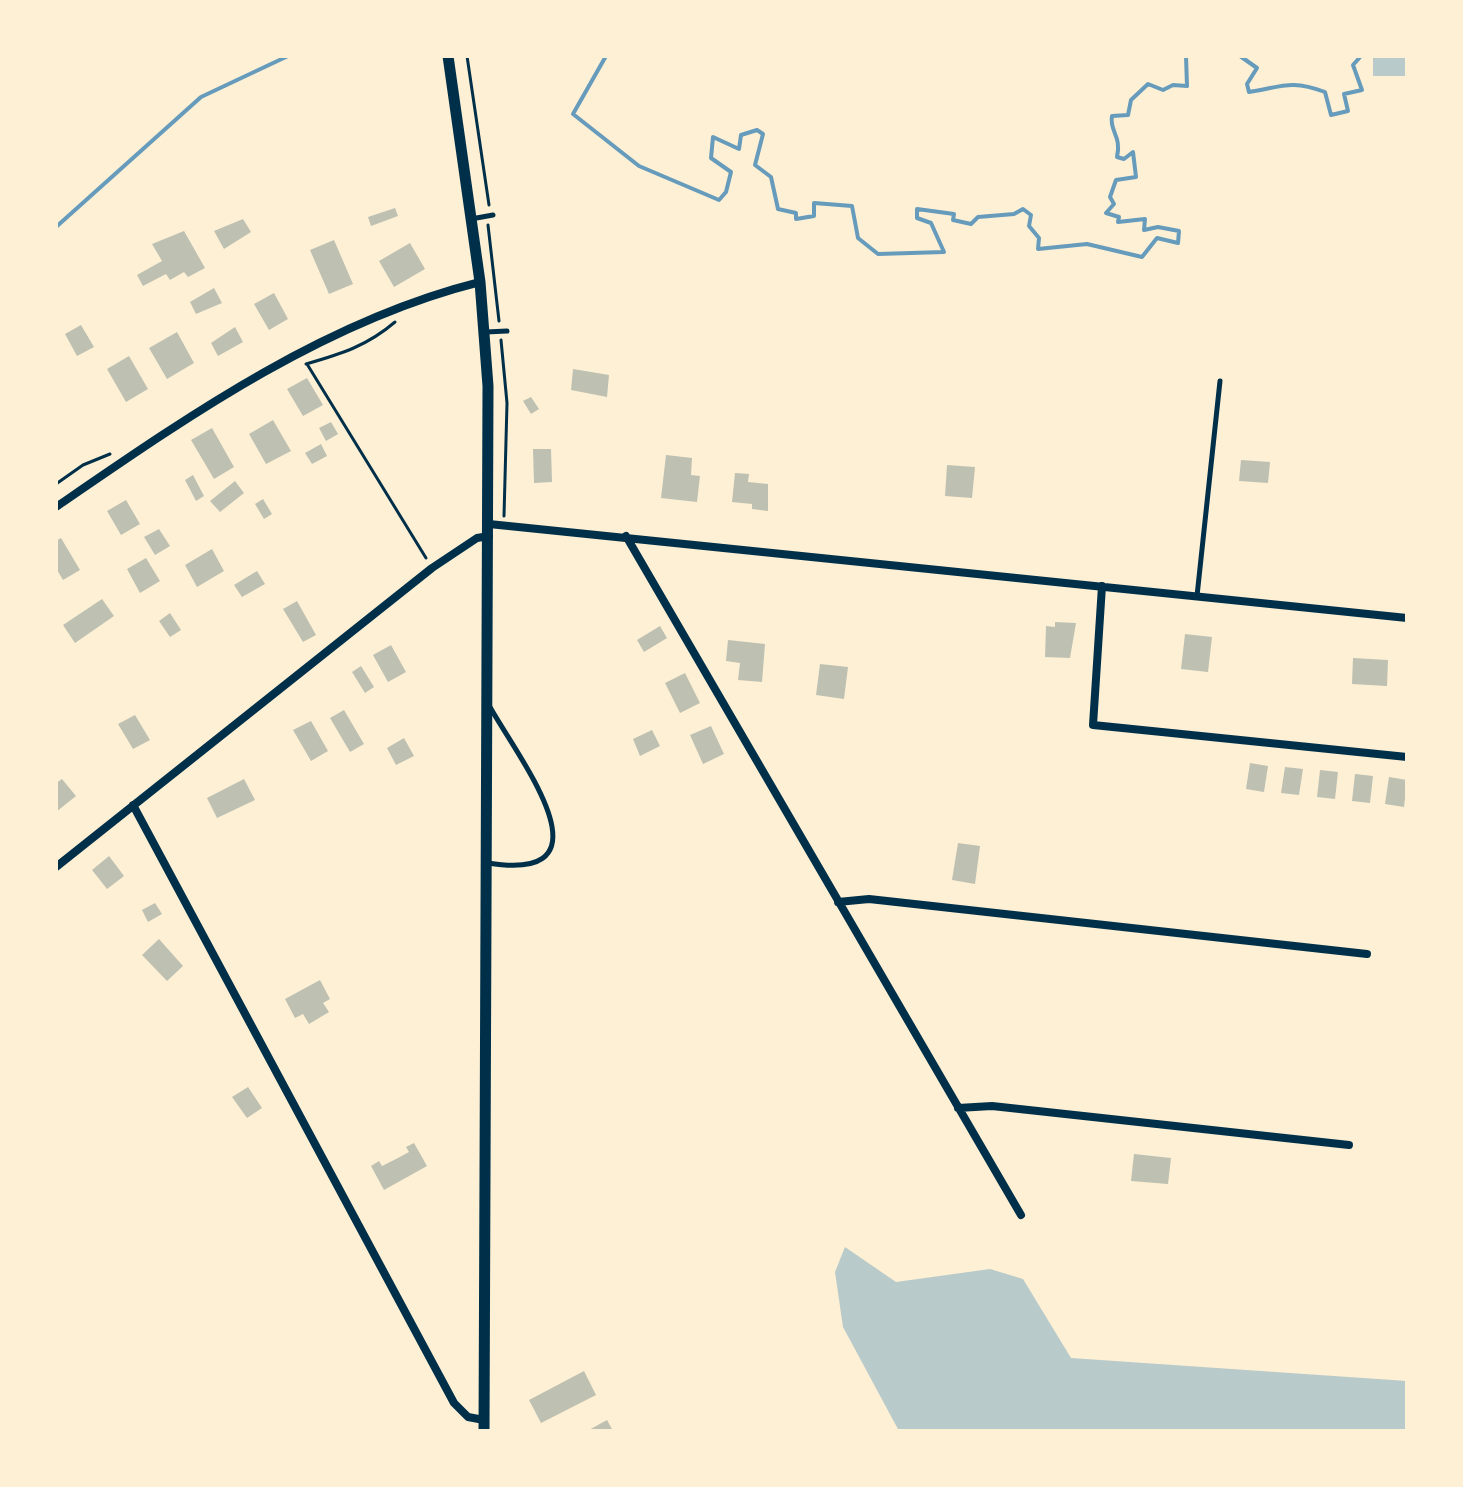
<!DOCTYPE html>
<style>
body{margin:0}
#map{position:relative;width:1463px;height:1487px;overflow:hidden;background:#fdf0d5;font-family:Barlow,sans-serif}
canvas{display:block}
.frame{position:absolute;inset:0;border:58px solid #fdf0d5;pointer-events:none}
</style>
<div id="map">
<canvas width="1463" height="1487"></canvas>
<div class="frame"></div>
</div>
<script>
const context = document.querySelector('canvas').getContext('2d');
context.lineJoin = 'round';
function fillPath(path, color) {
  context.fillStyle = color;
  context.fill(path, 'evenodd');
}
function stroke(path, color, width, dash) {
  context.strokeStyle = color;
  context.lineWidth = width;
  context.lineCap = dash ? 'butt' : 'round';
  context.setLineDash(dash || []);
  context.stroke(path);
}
fillPath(new Path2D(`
 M1373 56H1407V76H1373Z
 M845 1247 896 1282 990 1269 1023 1279 1071 1358 1407 1381V1431H899L843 1327 835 1272Z`), '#b9caca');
stroke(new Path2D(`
 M606 56 573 114 639 166 719 200 726 192 731 172 711 158 713 137 739 149 741 135 757 130 763 134 755 165 771 177 778 209 796 213V219L814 216V203L852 206 858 238 878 254 944 252 931 223 917 218V209L954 214 953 220 971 224 978 217 1014 214 1023 209 1031 215 1029 226 1039 238 1038 249 1087 244 1142 257 1157 238 1178 243 1179 231 1158 227 1144 230 1145 219 1118 222 1119 217 1106 213 1114 204 1110 197 1116 180 1136 177 1133 152 1124 159 1117 157C1122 136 1109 131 1112 116L1128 115 1131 100 1148 84 1163 90 1173 85 1187 86 1186 56
 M1240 56 1257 68 1247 84 1249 92C1282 87 1290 79 1325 92L1331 115 1348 111 1344 94 1362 90 1353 65 1361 56
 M56 227 201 97 288 56`), '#669bbc', 4);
fillPath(new Path2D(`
 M395 208 398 216 371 226 368 217Z
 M243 219 251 232 224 249 214 231Z
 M184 231 205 268 188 277 184 272 170 280 166 274 143 286 137 275 162 261 152 244Z
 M334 240 353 284 329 294 310 250Z
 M410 243 425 269 394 287 379 261Z
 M214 288 222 303 196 314 190 302Z
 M274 293 288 319 269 330 254 304Z
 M81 325 94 347 77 356 65 334Z
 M235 327 243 342 218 356 211 343Z
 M177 332 194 363 167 379 149 348Z
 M129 356 148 389 126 402 107 369Z
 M573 369 609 375 607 397 571 390Z
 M307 378 323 405 303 416 287 389Z
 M531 397 539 409 531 414 523 401Z
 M273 420 291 451 266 464 249 434Z
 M331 422 338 434 326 441 319 428Z
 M212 428 234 467 214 479 191 440Z
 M321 444 327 456 312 464 305 453Z
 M533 449H551L552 482 534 483Z
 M666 455 692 458 691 475 700 476 697 502 661 498Z
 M1241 460 1270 462 1268 483 1239 481Z
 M947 465 975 467 972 498 945 496Z
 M735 473 749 474 748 482 768 484V511L752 509V504L732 502Z
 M193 475 204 496 196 501 185 480Z
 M235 481 244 493 220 512 210 501Z
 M263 499 272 514 264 519 255 504Z
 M126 500 140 524 121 535 107 511Z
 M159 529 170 546 155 555 144 537Z
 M61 538 80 570 63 580 56 568V541Z
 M212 549 224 571 197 587 185 565Z
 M146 558 160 581 140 593 127 569Z
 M257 571 265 584 242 597 234 585Z
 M102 599 114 616 75 643 63 625Z
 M297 601 316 635 303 642 283 609Z
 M170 613 181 630 170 637 159 621Z
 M1055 622 1076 623 1070 658 1045 657 1046 626 1055 627Z
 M660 626 667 638 644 652 637 640Z
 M1185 634 1212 637 1208 672 1181 669Z
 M728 640 765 644 762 682 738 680 740 663 726 661Z
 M391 645 406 672 388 682 373 655Z
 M1353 658 1388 660 1387 686 1352 684Z
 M820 664 848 667 844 699 816 695Z
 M361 666 374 687 365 693 352 672Z
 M685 673 700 703 680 713 665 683Z
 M344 710 364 744 350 752 330 718Z
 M135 715 150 740 133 749 118 724Z
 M311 721 328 751 311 761 293 730Z
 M711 726 724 754 703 764 690 735Z
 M652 730 660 746 640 756 633 739Z
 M404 738 414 756 396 765 387 748Z
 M1250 763 1268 766 1264 792 1246 789Z
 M1285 767 1303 769 1299 795 1281 793Z
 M1320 770 1338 772 1335 799 1317 797Z
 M1355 774 1373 776 1370 803 1352 801Z
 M1389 777 1407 780 1404 807 1385 804Z
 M62 779 76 796 56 812V783Z
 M244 779 255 800 217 818 207 798Z
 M958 843 980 846 975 884 952 880Z
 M109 856 124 876 107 889 92 870Z
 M155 903 162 914 148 922 142 910Z
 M159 939 183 966 167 981 142 955Z
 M320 980 330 999 323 1003 329 1012 309 1024 303 1014 295 1018 285 999Z
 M248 1087 262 1108 247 1118 232 1097Z
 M414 1143 427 1166 384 1190 371 1166 379 1161 382 1166 396 1159 409 1152 406 1147Z
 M1134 1154 1171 1158 1168 1184 1131 1181Z
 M584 1371 596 1395 541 1423 529 1400Z
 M607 1420 613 1431H587Z`), '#bec0b2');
stroke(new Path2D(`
 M467 56 489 205
 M488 225 499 321
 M501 340 507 403 504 516
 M306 364C341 354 367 346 395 322
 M307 364 426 558
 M56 484 83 465 110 454`), '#003049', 3);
stroke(new Path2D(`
 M471 219 493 215
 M486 332 507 331
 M1197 596 1220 381
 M488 863C618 884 517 756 490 707`), '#003049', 5);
stroke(new Path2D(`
 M56 507C187 417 324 321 480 282
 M489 524 1407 618
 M626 536 1021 1215
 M1102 586 1093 725 1407 757
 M133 805 454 1403 468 1417 484 1420
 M56 867 432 568 477 538 489 536
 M838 902 869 899 1367 954
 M958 1108 992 1106 1349 1145`), '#003049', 8);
stroke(new Path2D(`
 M448 56 480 282 488 386 484 1431`), '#003049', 11);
</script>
